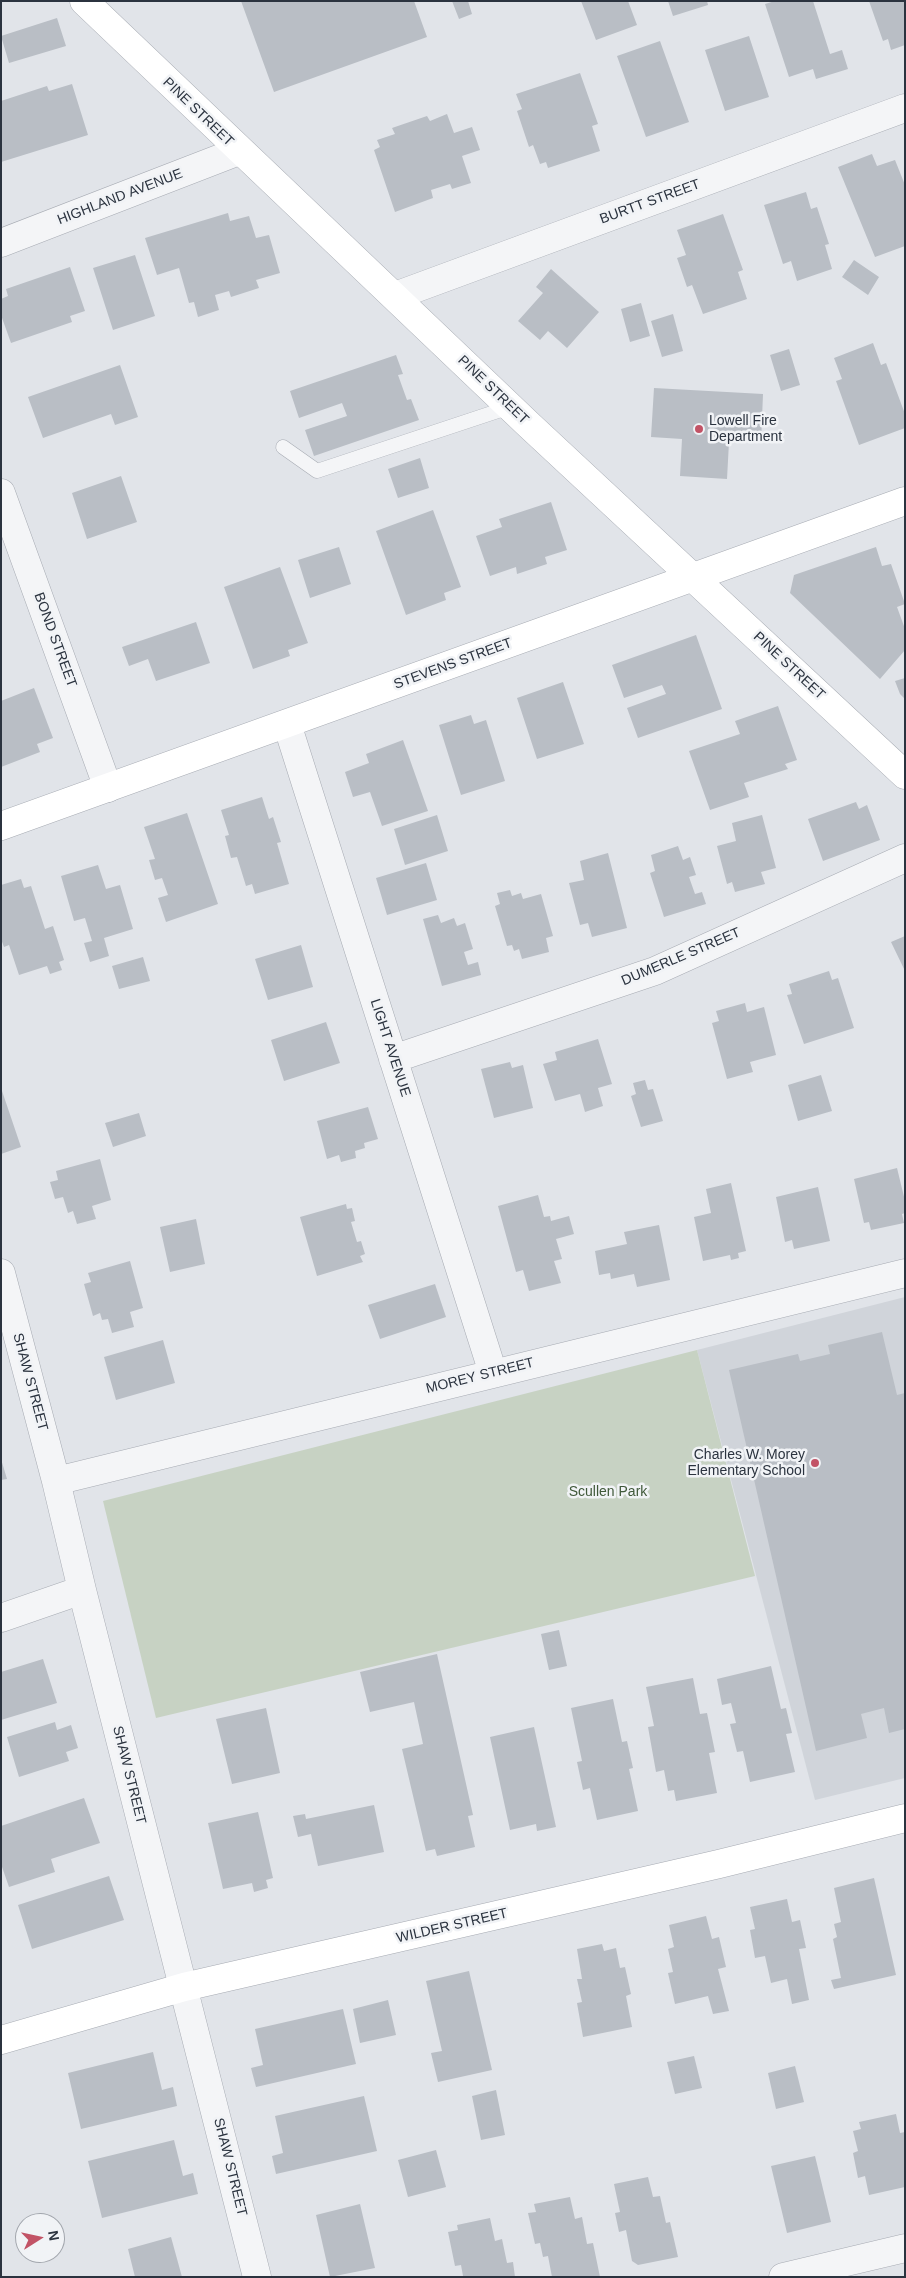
<!DOCTYPE html>
<style>
body{margin:0}
#map{position:relative;width:906px;height:2278px;overflow:hidden;background:#e1e4e9;font-family:Arial,sans-serif}
canvas{display:block}
.frame{position:absolute;inset:0;border:2px solid #2b333f;pointer-events:none}
.north{position:absolute;left:15px;top:2213px;width:50px;height:50px;box-sizing:border-box;background:#f1f3f6;border:1px solid #a2a6ad;border-radius:50%;rotate:80deg;font-size:14px;font-weight:700;line-height:20px;text-align:center;color:#2b333f}
.north::after{content:'';display:block;margin:auto;width:18px;height:22px;background:#c25366;clip-path:polygon(50% 0,100% 100%,50% 72%,0 100%)}
</style>
<div id="map">
<canvas width="906" height="2278"></canvas>
<div class="frame"></div>
<div class="north">N</div>
</div>
<script>
const context = document.querySelector('canvas').getContext('2d');
context.lineJoin = 'round';
function fillPath(path, color) {
  context.fillStyle = color;
  context.fill(path, 'evenodd');
}
function stroke(path, color, width, dash) {
  context.strokeStyle = color;
  context.lineWidth = width;
  context.lineCap = dash ? 'butt' : 'round';
  context.setLineDash(dash || []);
  context.stroke(path);
}
function drawText(font, color, halo, rows, align = 'center') {
  context.font = font + ' Arial,sans-serif';
  context.lineWidth = 5;
  context.setLineDash([]);
  context.textBaseline = 'middle';
  context.strokeStyle = halo;
  context.fillStyle = color;
  for (const [text, x, y, turn = 0] of rows) {
    context.save();
    context.translate(x, y);
    context.rotate((+turn || 0) * Math.PI / 180);
    context.textAlign = isNaN(turn) ? turn : align;
    if (halo) context.strokeText(text, 0, 0);
    context.fillText(text, 0, 0);
    context.restore();
  }
}
fillPath(new Path2D(`
 M905 1297V1778L815 1800 697 1350Z`), '#d0d4da');
fillPath(new Path2D(`
 M697 1350 755 1576 156 1718 103 1501Z`), '#c7d2c3');
fillPath(new Path2D(`
 M241 1H414L427 37 274 92Z
 M452 1H468L472 14 459 19Z
 M581 1H628L637 25 596 40Z
 M668 1H707L708 5 673 16Z
 M775 1H813L830 54 842 50 848 69 816 79 813 69 789 77 765 4Z
 M869 1H905V45L891 50 888 39 883 41Z
 M57 18 66 46 9 63 1 36Z
 M749 36 769 97 725 111 705 50Z
 M660 41 689 122 646 137 617 56Z
 M580 73 598 124 592 126 600 151 548 168 546 162 540 164 533 145 529 147 517 111 522 109 516 94Z
 M72 84 88 135 1 162V101L47 86 49 91Z
 M447 114 454 133 472 127 480 150 462 156 471 183 452 189 450 184 431 190 433 198 395 212 374 150 380 147 377 140 395 134 392 128 427 116 430 121Z
 M872 154 877 166 895 160 905 185V246L875 257 838 167Z
 M806 192 811 209 817 207 829 244 825 245 832 269 797 281 791 261 783 264 764 205Z
 M228 213 230 221 249 216 256 238 269 235 280 273 256 280 259 288 231 297 229 291 215 295 219 310 198 317 194 302 189 303 179 268 157 275 145 238Z
 M723 214 743 270 738 272 747 299 703 314 692 285 687 287 677 258 686 255 677 230Z
 M135 255 155 316 113 330 93 268Z
 M854 260 879 277 868 295 842 277Z
 M70 267 85 311 70 316 72 322 11 343 1 315V299L8 296 6 289Z
 M551 269 599 312 567 348 548 331 540 340 518 321 543 293 536 287Z
 M641 303 650 336 630 342 621 309Z
 M673 314 683 351 662 357 651 321Z
 M873 343 881 365 886 363 905 414V428L859 445 836 381 842 379 834 358Z
 M789 349 800 385 781 391 770 355Z
 M396 355 403 374 398 375 407 400 411 399 419 420 314 456 305 430 347 416 342 403 299 418 290 391Z
 M120 365 138 417 115 425 111 414 43 438 28 397Z
 M654 388 763 394 761 443 729 442 727 479 680 476 682 439 651 437Z
 M420 458 429 488 398 498 388 469Z
 M121 476 137 522 87 539 72 493Z
 M551 502 567 550 545 557 547 564 517 574 516 567 490 576 476 536 502 527 499 519Z
 M433 510 461 587 444 593 446 600 406 615 376 531Z
 M339 547 351 584 310 598 298 560Z
 M876 547 882 566 891 564 905 604 897 607 905 629V650L880 679 790 593 794 575Z
 M280 567 308 643 288 650 290 656 253 669 224 587Z
 M196 622 210 663 156 681 148 659 129 666 122 647Z
 M696 635 722 709 638 738 627 708 666 694 662 685 624 698 612 665Z
 M905 678V699L900 694 895 681Z
 M563 682 584 744 537 759 517 698Z
 M34 688 53 738 37 744 40 752 1 767V701Z
 M778 706 797 760 785 764 788 769 744 783 749 797 710 810 689 751 740 734 735 721Z
 M471 715 474 724 486 720 505 781 461 795 439 725Z
 M403 740 428 811 382 826 370 792 353 797 345 772 369 763 366 754Z
 M262 797 269 819 273 817 281 842 277 843 289 884 255 894 252 884 246 886 237 857 231 858 225 836 229 835 221 810Z
 M856 802 859 809 867 805 880 840 823 861 808 819Z
 M187 813 218 904 166 922 158 898 168 895 162 878 155 880 149 860 155 859 144 827Z
 M437 815 448 851 405 865 394 829Z
 M762 815 776 868 761 872 765 884 735 892 732 882 727 884 717 846 736 841 732 823Z
 M678 846 683 860 690 857 696 875 689 877 695 894 702 892 706 904 664 917 650 873 655 871 651 855Z
 M608 853 627 928 592 937 588 923 580 925 569 883 584 880 580 861Z
 M426 863 437 900 387 915 376 878Z
 M98 865 106 889 120 885 133 929 104 938 109 956 90 962 84 943 92 941 85 918 74 921 61 876Z
 M21 879 24 888 31 886 45 929 53 926 64 960 59 962 62 970 50 974 47 966 19 975 9 945 4 947 1 939V885Z
 M510 890 512 896 521 893 523 899 541 894 553 936 546 938 549 952 522 959 519 949 514 951 512 945 507 946 495 906 500 904 497 893Z
 M438 915 441 923 454 918 457 926 465 923 473 949 464 952 468 965 478 962 481 975 442 986 423 919Z
 M905 936V971L891 942Z
 M301 945 313 987 268 1000 255 959Z
 M143 957 150 981 119 989 112 966Z
 M829 971 832 980 838 978 854 1028 804 1044 787 995 792 994 789 984Z
 M745 1003 747 1012 764 1007 776 1055 750 1062 753 1072 727 1079 712 1023 719 1021 716 1011Z
 M326 1022 340 1063 284 1081 271 1040Z
 M598 1039 612 1084 598 1088 603 1106 585 1112 580 1094 555 1101 543 1064 557 1060 555 1052Z
 M510 1062 512 1068 523 1065 533 1108 494 1118 481 1069Z
 M821 1075 832 1111 798 1121 788 1085Z
 M645 1080 648 1090 653 1089 663 1121 641 1127 631 1096 636 1094 633 1083Z
 M1 1088 21 1147 1 1154Z
 M368 1107 378 1139 364 1143 365 1148 355 1151 356 1158 341 1162 339 1155 327 1159 317 1121Z
 M139 1113 146 1136 113 1147 105 1123Z
 M100 1159 111 1200 92 1206 96 1219 77 1224 73 1211 68 1213 63 1197 55 1199 50 1182 58 1180 56 1171Z
 M897 1168 905 1201V1213L902 1214 904 1223 871 1230 869 1222 864 1223 854 1179Z
 M731 1183 746 1251 738 1253 739 1258 731 1260 730 1255 703 1261 694 1217 711 1213 706 1189Z
 M818 1187 830 1241 794 1249 792 1240 785 1242 776 1197Z
 M538 1195 544 1217 550 1216 551 1221 569 1216 574 1234 556 1239 562 1259 554 1261 561 1283 529 1291 523 1270 516 1272 498 1206Z
 M346 1204 347 1209 352 1208 355 1221 351 1222 357 1242 361 1241 365 1254 360 1256 363 1262 317 1276 300 1217Z
 M196 1219 205 1264 170 1272 160 1227Z
 M659 1225 670 1280 637 1287 634 1274 611 1279 610 1273 599 1275 595 1251 627 1244 624 1232Z
 M130 1261 143 1308 130 1312 134 1327 112 1333 108 1319 102 1320 100 1313 93 1316 84 1284 91 1282 88 1273Z
 M435 1284 446 1317 380 1339 368 1305Z
 M882 1332 897 1395 905 1393V1729L889 1733 884 1708 861 1714 867 1738 816 1751 729 1370 798 1354 800 1361 830 1354 828 1345Z
 M163 1340 175 1383 116 1400 104 1357Z
 M1 1459 7 1479 1 1480Z
 M559 1630 567 1666 549 1670 541 1634Z
 M437 1654 473 1815 468 1816 475 1847 437 1856 435 1849 426 1851 402 1749 423 1744 414 1702 370 1712 360 1672Z
 M43 1659 57 1703 1 1720V1672Z
 M771 1666 781 1709 786 1708 792 1733 786 1734 795 1772 750 1782 743 1751 737 1752 730 1724 736 1723 731 1703 722 1705 717 1679Z
 M693 1678 700 1714 707 1713 715 1752 709 1753 717 1793 676 1801 674 1790 668 1791 664 1770 656 1772 648 1727 654 1726 646 1687Z
 M613 1699 622 1742 627 1741 633 1768 629 1769 638 1811 597 1820 590 1788 583 1790 577 1762 582 1761 571 1708Z
 M266 1708 280 1773 232 1784 216 1719Z
 M55 1722 57 1730 71 1725 78 1748 66 1752 69 1761 19 1777 7 1737Z
 M534 1727 556 1827 537 1831 536 1824 510 1830 490 1737Z
 M84 1798 100 1843 51 1859 55 1872 9 1887 1 1864V1826Z
 M374 1805 384 1852 318 1866 311 1834 298 1837 293 1816 305 1814 306 1819Z
 M258 1812 273 1878 266 1880 268 1888 254 1892 252 1883 223 1889 208 1823Z
 M109 1876 124 1920 32 1949 18 1905Z
 M874 1878 896 1975 834 1989 831 1980 841 1978 833 1939 837 1937 834 1924 841 1922 834 1888Z
 M787 1899 792 1922 800 1920 806 1948 799 1949 809 2000 792 2004 787 1979 771 1983 765 1956 755 1958 750 1930 755 1929 750 1907Z
 M706 1916 712 1939 719 1937 726 1967 718 1969 729 2011 713 2014 708 1996 675 2004 668 1973 673 1972 668 1949 674 1947 669 1925Z
 M602 1944 604 1951 616 1948 620 1968 625 1967 631 1994 626 1996 632 2027 583 2037 577 2003 582 2002 577 1979H582L577 1949Z
 M469 1971 492 2070 438 2082 431 2053 442 2051 426 1981Z
 M388 2000 396 2035 360 2043 353 2009Z
 M343 2009 356 2064 256 2087 251 2068 263 2065 255 2029Z
 M153 2052 162 2090 173 2087 177 2106 81 2129 68 2073Z
 M694 2056 702 2088 675 2094 667 2062Z
 M795 2066 804 2102 776 2109 768 2073Z
 M496 2090 505 2135 481 2140 472 2096Z
 M364 2096 377 2151 276 2174 272 2156 283 2153 275 2116Z
 M896 2114 900 2133 905 2132V2187L869 2195 865 2176 858 2178 853 2153 858 2151 853 2131 861 2129 859 2122Z
 M174 2140 183 2176 193 2173 198 2194 102 2218 88 2161Z
 M436 2150 446 2187 408 2197 398 2160Z
 M815 2156 831 2222 787 2233 771 2166Z
 M648 2177 653 2197 660 2196 666 2223 670 2222 678 2257 638 2265 632 2261 626 2230 619 2232 615 2213 620 2212 614 2184Z
 M570 2197 575 2219 582 2217 587 2244 593 2243 600 2277H552L548 2256 543 2257 540 2243 535 2244 528 2213 536 2212 534 2204Z
 M360 2204 375 2268 330 2277 316 2215Z
 M490 2218 495 2241 502 2239 507 2263 513 2262 515 2277 463 2276 461 2265 455 2266 448 2232 458 2230 457 2225Z
 M171 2237 182 2277H135L128 2249Z`), '#b9bec5');
const lane = new Path2D(`
 M283 447 317 471 510 407`);
const street = new Path2D(`
 M1 243 239 151
 M395 296 905 108
 M1 493 108 788
 M287 724 493 1373
 M393 1059 655 971 905 858
 M1 1273 56 1481 82 1590 257 2277
 M56 1481 905 1273
 M1 1618 82 1590
 M783 2277 905 2248`);
const secondary = new Path2D(`
 M84 1 529 425 905 775
 M1 826 905 501
 M1 2040 184 1987 719 1864 905 1818`);
stroke(lane, '#a7abb3', 15);
stroke(street, '#a7abb3', 29);
stroke(secondary, '#a7abb3', 29);
stroke(lane, '#f4f5f7', 14);
stroke(street, '#f4f5f7', 28);
stroke(secondary, '#fff', 28);
for (const [x, y, r, color] of [
 [699,429,5,"#c25366"],
 [815,1463,5,"#c25366"]
]) {
  const dot = new Path2D();
  dot.arc(x, y, r, 0, 2 * Math.PI);
  context.fillStyle = color;
  context.fill(dot);
  stroke(dot, '#f1f3f6', 2);
}
drawText('14px', '#2b333f', '#f1f3f6', [
 ["PINE STREET",198,112,44],
 ["HIGHLAND AVENUE",120,197,-21],
 ["BURTT STREET",650,202,-20],
 ["PINE STREET",493,390,44],
 ["BOND STREET",55,640,70],
 ["STEVENS STREET",453,664,-20],
 ["PINE STREET",789,666,43],
 ["DUMERLE STREET",681,957,-23],
 ["LIGHT AVENUE",390,1048,72],
 ["MOREY STREET",480,1376,-14],
 ["SHAW STREET",30,1382,75],
 ["SHAW STREET",129,1775,76],
 ["WILDER STREET",452,1926,-13],
 ["SHAW STREET",230,2167,76]
]);
drawText('14px', '#2b333f', '#f1f3f6', [
 ["Lowell Fire",709,421],
 ["Department",709,437],
 ["Charles W. Morey",805,1455,"right"],
 ["Elementary School",805,1471,"right"]
], 'left');
drawText('14px', '#40593a', '#f1f3f6', [
 ["Scullen Park",608,1492]
]);
</script>
